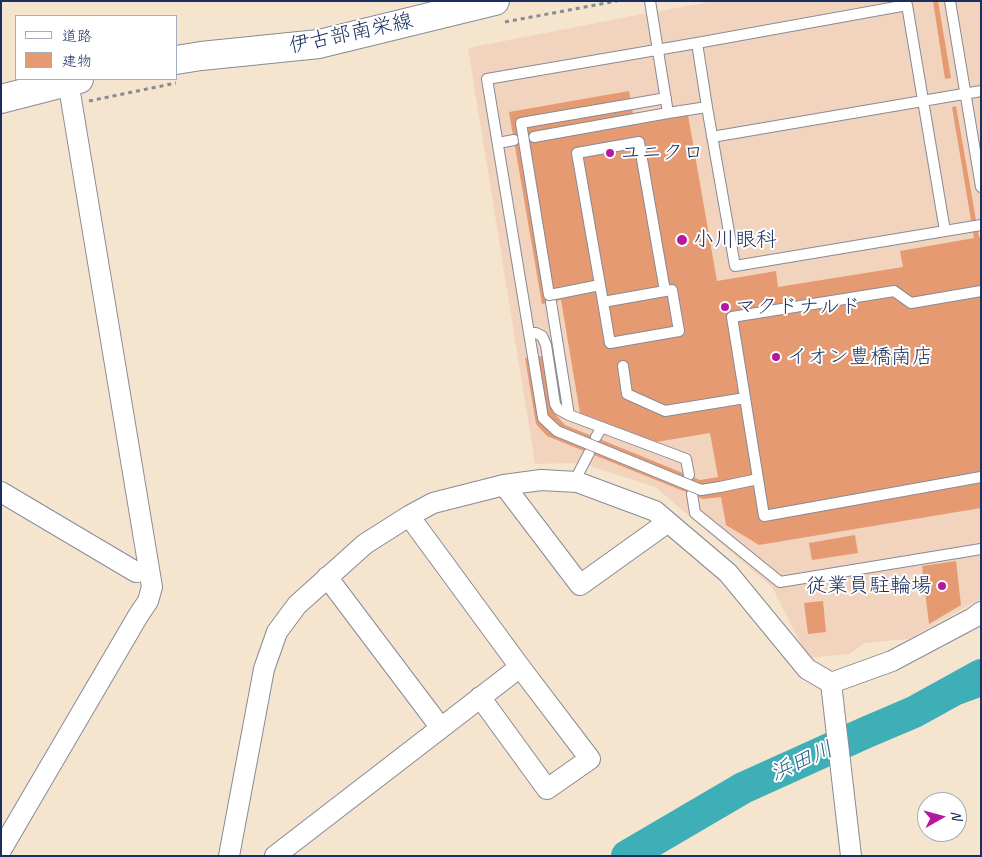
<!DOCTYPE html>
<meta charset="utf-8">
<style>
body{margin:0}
#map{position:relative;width:982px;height:857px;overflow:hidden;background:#f5e5ce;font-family:Caveat,"Klee One",sans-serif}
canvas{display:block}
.frame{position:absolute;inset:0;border:2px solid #1b2f5e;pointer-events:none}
.legend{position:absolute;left:15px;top:15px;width:162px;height:65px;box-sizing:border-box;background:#fff;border:1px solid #a4acbf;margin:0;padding:6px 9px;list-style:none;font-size:15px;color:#1b2f5e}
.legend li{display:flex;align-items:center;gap:10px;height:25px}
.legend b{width:25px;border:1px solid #a4acbf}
.north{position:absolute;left:917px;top:792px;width:50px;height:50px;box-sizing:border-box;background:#fff;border:1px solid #a4acbf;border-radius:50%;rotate:83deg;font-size:14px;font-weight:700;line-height:20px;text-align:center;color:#1b2f5e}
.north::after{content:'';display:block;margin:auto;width:18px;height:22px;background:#b5179e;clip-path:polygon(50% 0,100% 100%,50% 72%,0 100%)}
</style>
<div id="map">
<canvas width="982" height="857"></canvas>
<div class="frame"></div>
<ul class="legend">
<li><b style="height:6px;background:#fff"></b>道路</li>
<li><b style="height:14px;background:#e59a71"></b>建物</li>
</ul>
<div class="north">N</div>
</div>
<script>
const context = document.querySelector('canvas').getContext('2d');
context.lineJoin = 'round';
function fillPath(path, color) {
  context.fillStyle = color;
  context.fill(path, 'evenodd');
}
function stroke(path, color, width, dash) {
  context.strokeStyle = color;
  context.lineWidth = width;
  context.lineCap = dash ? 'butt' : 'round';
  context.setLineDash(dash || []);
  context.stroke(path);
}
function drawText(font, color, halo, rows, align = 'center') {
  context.font = font + ' Caveat,"Klee One",sans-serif';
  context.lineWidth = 4;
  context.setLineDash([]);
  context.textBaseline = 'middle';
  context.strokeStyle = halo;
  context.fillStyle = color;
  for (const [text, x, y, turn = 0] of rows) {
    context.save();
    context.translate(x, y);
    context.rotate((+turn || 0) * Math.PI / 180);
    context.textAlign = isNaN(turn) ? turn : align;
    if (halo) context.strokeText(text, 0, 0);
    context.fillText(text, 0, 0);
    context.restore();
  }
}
fillPath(new Path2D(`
 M715 1H981V597L977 601 908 639 865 643 849 654 808 658 772 587 655 487 590 466 573 463 535 464 468 48 632 16Z`), '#f2d4be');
fillPath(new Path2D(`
 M981 661V697L962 704 949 682Z`), '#3eafb7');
stroke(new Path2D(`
 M627 856 743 788 867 732 914 712 981 675`), '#3eafb7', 32);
fillPath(new Path2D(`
 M933 1H938L951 78 945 79Z
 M629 91 633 114 533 132 534 141 688 115 717 281 776 271 778 287 903 267 900 251 974 238 952 107 956 106 979 237H981V508L759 545 726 525 721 497 703 499 547 436 536 424 525 358 543 356 553 412 565 425 700 480 718 477 710 433 656 442 580 413 561 300 542 304 509 112Z
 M855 535 858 553 812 560 809 543Z
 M956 561 961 605 929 624 922 566Z
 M823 601 826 632 808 634 804 603Z`), '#e59a71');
const lane = new Path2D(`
 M650 1 668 113 707 107 735 266 981 225
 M950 1 981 187
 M697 43 707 107
 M632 104 666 98
 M534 137 668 113
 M712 137 981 91
 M639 142 665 291 603 302 577 153Z
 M498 143 514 140
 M981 291 911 303 894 291 732 317 764 516 981 477
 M560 293 600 285
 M551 302 569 415
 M603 302 610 343 679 331 672 290 665 291
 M529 333 533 357
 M623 366 627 394 665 411 745 398
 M596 437 602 427
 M689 475 686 459 569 415 558 409 555 404 546 345 542 336 536 333H529L487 79 697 43 907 5 945 231
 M574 482 589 453
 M720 487 758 479
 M692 494 695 513 780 582 981 549`);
const street = new Path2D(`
 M504 485 580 585 668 522
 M1 492 136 572 149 570
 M409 516 520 667 590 759 547 789 480 697
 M327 577 441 728
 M831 683 892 661 973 618 981 612
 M1 850 138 616 148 601 152 587 68 81
 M229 856 264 669 277 632 297 605 365 544 409 516 433 503 504 485 541 480 577 482 655 511 728 573 807 669 831 683 851 856
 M275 856 520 667`);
const secondary = new Path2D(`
 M176 60 201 56 319 44 495 1
 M1 99 79 79`);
stroke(lane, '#888a96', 12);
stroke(street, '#888a96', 22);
stroke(secondary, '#888a96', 30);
stroke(new Path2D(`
 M505 22 617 1
 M89 101 176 83`), '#888a96', 3, [4, 4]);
stroke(lane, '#fff', 10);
stroke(street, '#fff', 20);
stroke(secondary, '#fff', 28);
const laneBridge = new Path2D(`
 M560 293 549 295 521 123 632 104
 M533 357 543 418 557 431 701 490 720 487`);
stroke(laneBridge, '#888a96', 12, []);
stroke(laneBridge, '#fff', 10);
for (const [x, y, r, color] of [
 [610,153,5,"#b5179e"],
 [682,240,6,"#b5179e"],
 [725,307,5,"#b5179e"],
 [776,357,5,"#b5179e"],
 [942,586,5,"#b5179e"]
]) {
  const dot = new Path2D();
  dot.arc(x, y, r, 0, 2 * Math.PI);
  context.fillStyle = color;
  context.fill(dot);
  stroke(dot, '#fff', 2);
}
drawText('21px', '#1b2f5e', '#fff', [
 ["伊古部南栄線",351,34,-12]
]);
drawText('21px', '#1b2f5e', '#fff', [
 ["ユニクロ",620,153],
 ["小川眼科",693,240],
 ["マクドナルド",735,307],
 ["イオン豊橋南店",786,357],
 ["従業員駐輪場",932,586,"right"]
], 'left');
drawText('italic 22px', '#296282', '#fff', [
 ["浜田川",802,762,-24]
]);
</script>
